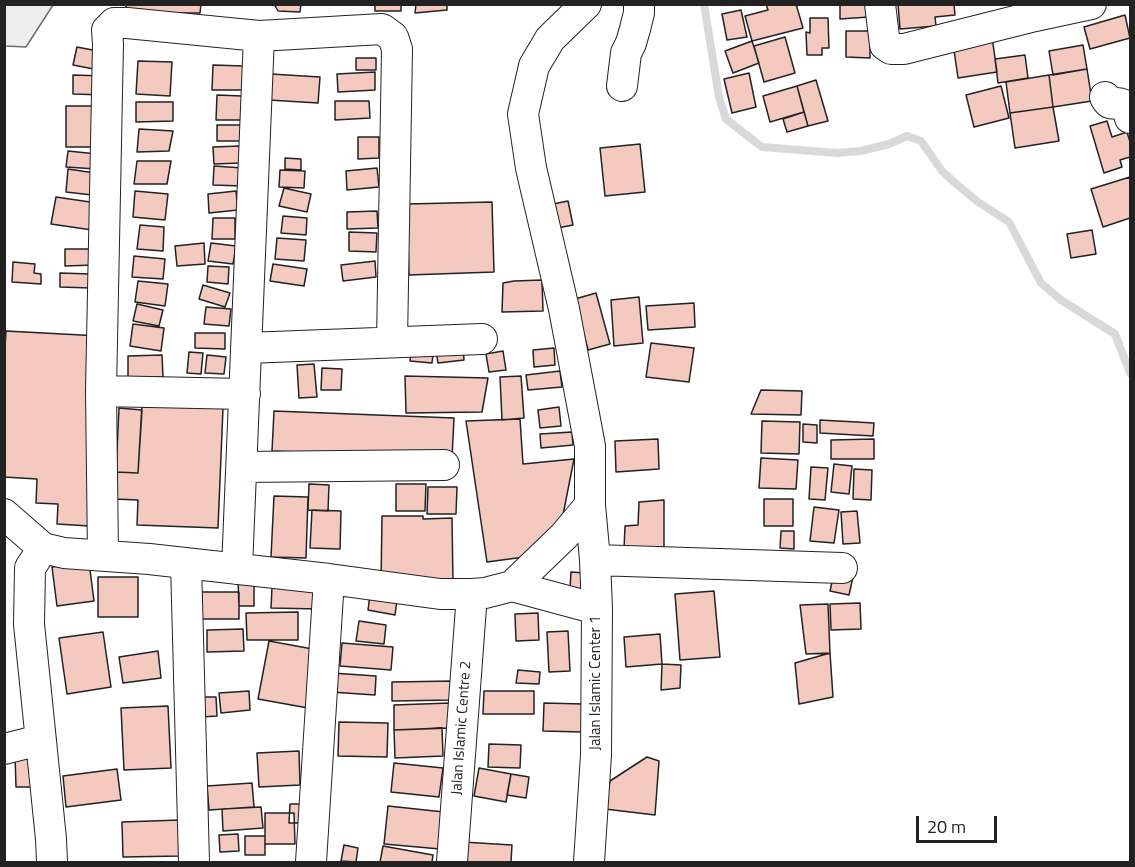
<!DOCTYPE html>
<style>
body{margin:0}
#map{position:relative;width:1135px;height:867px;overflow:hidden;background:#fff;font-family:"Titillium Web",sans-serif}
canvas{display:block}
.frame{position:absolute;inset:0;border:6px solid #222;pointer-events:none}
.scale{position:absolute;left:916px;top:816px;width:81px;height:27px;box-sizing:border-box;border:3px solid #222;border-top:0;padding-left:8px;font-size:18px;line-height:21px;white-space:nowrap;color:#222;-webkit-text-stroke:4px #fff;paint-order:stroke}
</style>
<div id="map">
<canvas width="1135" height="867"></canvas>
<div class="frame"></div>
<div class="scale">20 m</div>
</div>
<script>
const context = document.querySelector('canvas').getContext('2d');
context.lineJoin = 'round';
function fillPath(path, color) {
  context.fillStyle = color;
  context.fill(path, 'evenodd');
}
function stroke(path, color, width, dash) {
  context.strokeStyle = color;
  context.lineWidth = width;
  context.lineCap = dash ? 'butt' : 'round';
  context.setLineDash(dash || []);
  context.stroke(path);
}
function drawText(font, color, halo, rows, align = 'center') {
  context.font = font + ' "Titillium Web",sans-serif';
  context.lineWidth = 4.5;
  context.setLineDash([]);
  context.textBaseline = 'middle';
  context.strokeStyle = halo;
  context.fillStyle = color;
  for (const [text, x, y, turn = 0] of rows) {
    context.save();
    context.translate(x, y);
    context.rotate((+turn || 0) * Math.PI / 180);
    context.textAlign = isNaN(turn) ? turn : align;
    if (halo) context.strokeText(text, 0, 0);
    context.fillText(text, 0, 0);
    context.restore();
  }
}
const green = new Path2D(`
 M5 4H53V5L26 47 5 46Z`);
fillPath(green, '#eee');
stroke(green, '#6f6f6f', 1.5);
stroke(new Path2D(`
 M704 4 719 97 726 119 762 147 838 153 861 151 889 144 907 136 921 141 942 171 954 182 978 202 1009 222 1041 283 1061 300 1115 334 1130 373`), '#d9d9d9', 8);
const building = new Path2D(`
 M126 4H201L200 13H126Z
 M274 4H301L300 12 278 11Z
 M375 4H401V11H375Z
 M416 4H447V10L415 13Z
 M766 4H796L803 28 752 41 745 16 768 10Z
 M840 4H869V17L840 19Z
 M898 4H954L955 15 935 17 936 26 900 29Z
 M741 10 747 37 727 40 722 14Z
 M1125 15 1130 38 1090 49 1084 27Z
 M810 18H828L829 48H822V55H807L806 32 810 33Z
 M846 31H870V58L846 57Z
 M785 37 795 73 764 82 754 46Z
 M992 37 997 72 958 78 953 43Z
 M752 41 759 63 733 73 725 51Z
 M1083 45 1087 69 1053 75 1049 51Z
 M77 47 108 53 104 71 73 65Z
 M1025 55 1028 78 998 83 995 59Z
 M356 58H376V70H356Z
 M138 61 172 62 170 96 136 94Z
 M213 65 244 66 243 90H212Z
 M1087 69 1092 101 1053 107 1049 75Z
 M375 72V90L338 92 337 74Z
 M749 73 756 107 732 113 724 79Z
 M271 74 320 77 318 103 269 100Z
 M73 75 105 76 104 95 73 94Z
 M1049 75 1053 107 1010 113 1006 82Z
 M816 80 828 121 808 126 797 86Z
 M797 86 804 112 770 122 763 96Z
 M1001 86 1009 118 974 127 966 95Z
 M217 95 242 96V120H216Z
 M335 101H369L370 118 335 120Z
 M136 102H173V121L136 122Z
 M66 106H99L98 147H66Z
 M1053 107 1059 141 1015 148 1010 113Z
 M804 112 808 126 787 132 783 119Z
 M1107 121 1112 137 1127 132 1130 142V157L1120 160 1122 167 1104 173 1090 126Z
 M217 125H242L243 141H217Z
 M139 129 173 131 169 151 137 152Z
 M358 137H379V158L358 159Z
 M640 144 645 192 605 196 600 148Z
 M240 146 241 163 214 164 213 147Z
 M68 151 97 154 96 169 66 167Z
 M285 158 301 159V170L285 169Z
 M137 161H171L167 184H134Z
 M214 166 243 168 242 186 213 185Z
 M377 168 379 187 347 190 346 171Z
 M68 169 95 173 92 195 66 192Z
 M280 170 305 171 304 188 279 187Z
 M1130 177V218L1103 227 1091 189Z
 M284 188 311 194 307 212 279 206Z
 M135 191 168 194 165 220 133 217Z
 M236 191 238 210 209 213 208 194Z
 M56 197 97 203 92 230 51 224Z
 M568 201 573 225 552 229 548 205Z
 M492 202 494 272 409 275 407 204Z
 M377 211 378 228 347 229V212Z
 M283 216 307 218 306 235 281 233Z
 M213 218H235V239H212Z
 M140 225 164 227 163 251 137 249Z
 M1092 230 1096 254 1071 258 1067 234Z
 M349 232 377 233 376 252 349 251Z
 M277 238 306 240 304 261 275 259Z
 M204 243 205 264 177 266 175 246Z
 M211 243 236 246 233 264 208 261Z
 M65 249H95L94 265 65 266Z
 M134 256 165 259 163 279 132 277Z
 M375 261 376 277 343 281 341 265Z
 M13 262 35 264 34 273 41 274V284L12 282Z
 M273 264 307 269 304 286 270 281Z
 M208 266 229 267 228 284 207 282Z
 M60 273 91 274V288L60 287Z
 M542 280 543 311 502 312 503 283 514 281Z
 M138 281 168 284 165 306 135 302Z
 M203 285 230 293 225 307 199 299Z
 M596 293 610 344 588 350 575 299Z
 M639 297 643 343 614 346 611 300Z
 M694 303 695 327 648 330 646 306Z
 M137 304 163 310 159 326 133 321Z
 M206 307 231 309 229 326 204 324Z
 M133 324 164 328 161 351 130 346Z
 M6 331 100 336 89 526 57 524 58 504 36 503 37 479 4 477V364Z
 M195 333H225V349L195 348Z
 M651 343 694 348 689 382 646 377Z
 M463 347 464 360 438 363 436 350Z
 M554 348 555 365 534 367 533 350Z
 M503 351 506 370 489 372 486 354Z
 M189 352 203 353 201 374 187 373Z
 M411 352 433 354 432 363 410 361Z
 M162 355 163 377 128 379V356Z
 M207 355 226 357 224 374 205 373Z
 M314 364 317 397 299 398 297 365Z
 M322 368 342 369 341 390H321Z
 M560 371 562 387 528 390 526 375Z
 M405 376 488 378 482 412 406 413Z
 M521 376 524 418 502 420 500 377Z
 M761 390 802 391 801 415 751 414Z
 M142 404 223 408 218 528 137 525 138 500 114 499 116 472 138 473Z
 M559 407 561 426 540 428 538 410Z
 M119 408 142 410 138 473 116 472Z
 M274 411 454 418 452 458 272 451Z
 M520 419 523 464 574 459 562 520 532 556 487 562 466 421Z
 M820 420 874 423 873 436 820 433Z
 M762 421 800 422 799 454 761 453Z
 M803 424 817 425V443L803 442Z
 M572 432 573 445 541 448 540 434Z
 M658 439 659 469 616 472 615 441Z
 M874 439V459H831V440Z
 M761 458 798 460 796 489 759 488Z
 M834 464 852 466 849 494 831 492Z
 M811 467 828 468 825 500 809 499Z
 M854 469 872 470 871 500 853 499Z
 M309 484 329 485 328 511 308 510Z
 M396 484H426L425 511H396Z
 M428 487H457L456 514H427Z
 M274 496 308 497 306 558 271 557Z
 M764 499H793V526H764Z
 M664 500V547L624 549 625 526 638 525 639 502Z
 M814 507 839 510 834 543 810 541Z
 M312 510 341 511 340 549 310 548Z
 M857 511 860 543 843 544 841 512Z
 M382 516H423V519L452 518 453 583H381Z
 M781 531H794V549L780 548Z
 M89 562 94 601 57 606 52 567Z
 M571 572 586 573 585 589H570Z
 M834 573 853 577 849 595 830 591Z
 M98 577H138V617H98Z
 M238 581H254V606H239Z
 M272 587 319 589V609L271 608Z
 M714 591 720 657 680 660 675 594Z
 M202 592H239V619H202Z
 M370 595 397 600 395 615 368 610Z
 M860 603 861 629 831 630 830 604Z
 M828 604 830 653 806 654 800 605Z
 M298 612V640H247L246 613Z
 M538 613 539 640 516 641 515 614Z
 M359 621 386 625 384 644 356 641Z
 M243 629 244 651 207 652V630Z
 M568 631 570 671 549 672 547 632Z
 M103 632 111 687 67 694 59 638Z
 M660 634 662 664 626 667 624 637Z
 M269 641 318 650 308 708 258 699Z
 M342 643 393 647 391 670 340 666Z
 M158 651 161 678 123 683 119 657Z
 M830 653 833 697 799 704 795 663Z
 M662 664 681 665 680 688 661 690Z
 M518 670 540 672 539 684 516 683Z
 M332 673 376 676 375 695 331 692Z
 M453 681V700L392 701V682Z
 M249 691 250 710 221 713 219 693Z
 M484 691H534V714H483Z
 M202 697H216L217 716 202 717Z
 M450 703 451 728 394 730V705Z
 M544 703 583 704 582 732 543 731Z
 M168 706 171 768 124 770 121 708Z
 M339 722 388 723 387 757 338 756Z
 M442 728 443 756 395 758 394 730Z
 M489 744 521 745 520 768 488 767Z
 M299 751 300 785 259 787 257 753Z
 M38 754 39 787H16L15 755Z
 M647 757 659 761 655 815 605 809 610 781Z
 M394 763 443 768 439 797 391 792Z
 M479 768 511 774 506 802 474 796Z
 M117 769 121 800 66 807 63 776Z
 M511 774 529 777 526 798 507 795Z
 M252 783 254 807 209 810 207 786Z
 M290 804H309V823H289Z
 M388 806 444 812 440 849 384 844Z
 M261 807 263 828 223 831 222 809Z
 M265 813H294L295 844H265Z
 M180 820 181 856 123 857 122 822Z
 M238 834 239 851 220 852 219 835Z
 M245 836H265V855H245Z
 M463 842 512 845 511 862H462Z
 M344 845 358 848 356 862 341 861Z
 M383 846 433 855 432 862H380Z`);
fillPath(building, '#f3c9c0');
stroke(building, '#222', 1.5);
const minor = new Path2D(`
 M880 4 885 45 891 49H904L1035 16 1091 4
 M622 86 626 53 631 43 635 29 639 13V4
 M1105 97C1111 109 1114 100 1122 104 1126 107 1129 114 1130 118
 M246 348 482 339
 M101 391 245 394
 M242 467 444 465
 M4 514 43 548
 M103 555 101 391 108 44 107 30 114 23H127L259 36 382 29 393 37 397 49 392 342
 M595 560 842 568
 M186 563 194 862
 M237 569 259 36
 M512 586 597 609
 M4 749 40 740
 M52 862 51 839 29 624 30 568 43 548 64 553 149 559 329 579 440 594H472L485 593 512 586 564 536 590 505V446L564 309 531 168 523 114 534 66 550 39 586 4
 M311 862 329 579
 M452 862 472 594
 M589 862 596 755 597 609 595 560 590 505`);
stroke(minor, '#222', 32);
stroke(minor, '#fff', 30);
drawText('15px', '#222', '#fff', [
 ["Jalan Islamic Center 1",596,683,-90],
 ["Jalan Islamic Centre 2",462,728,-86]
]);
</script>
